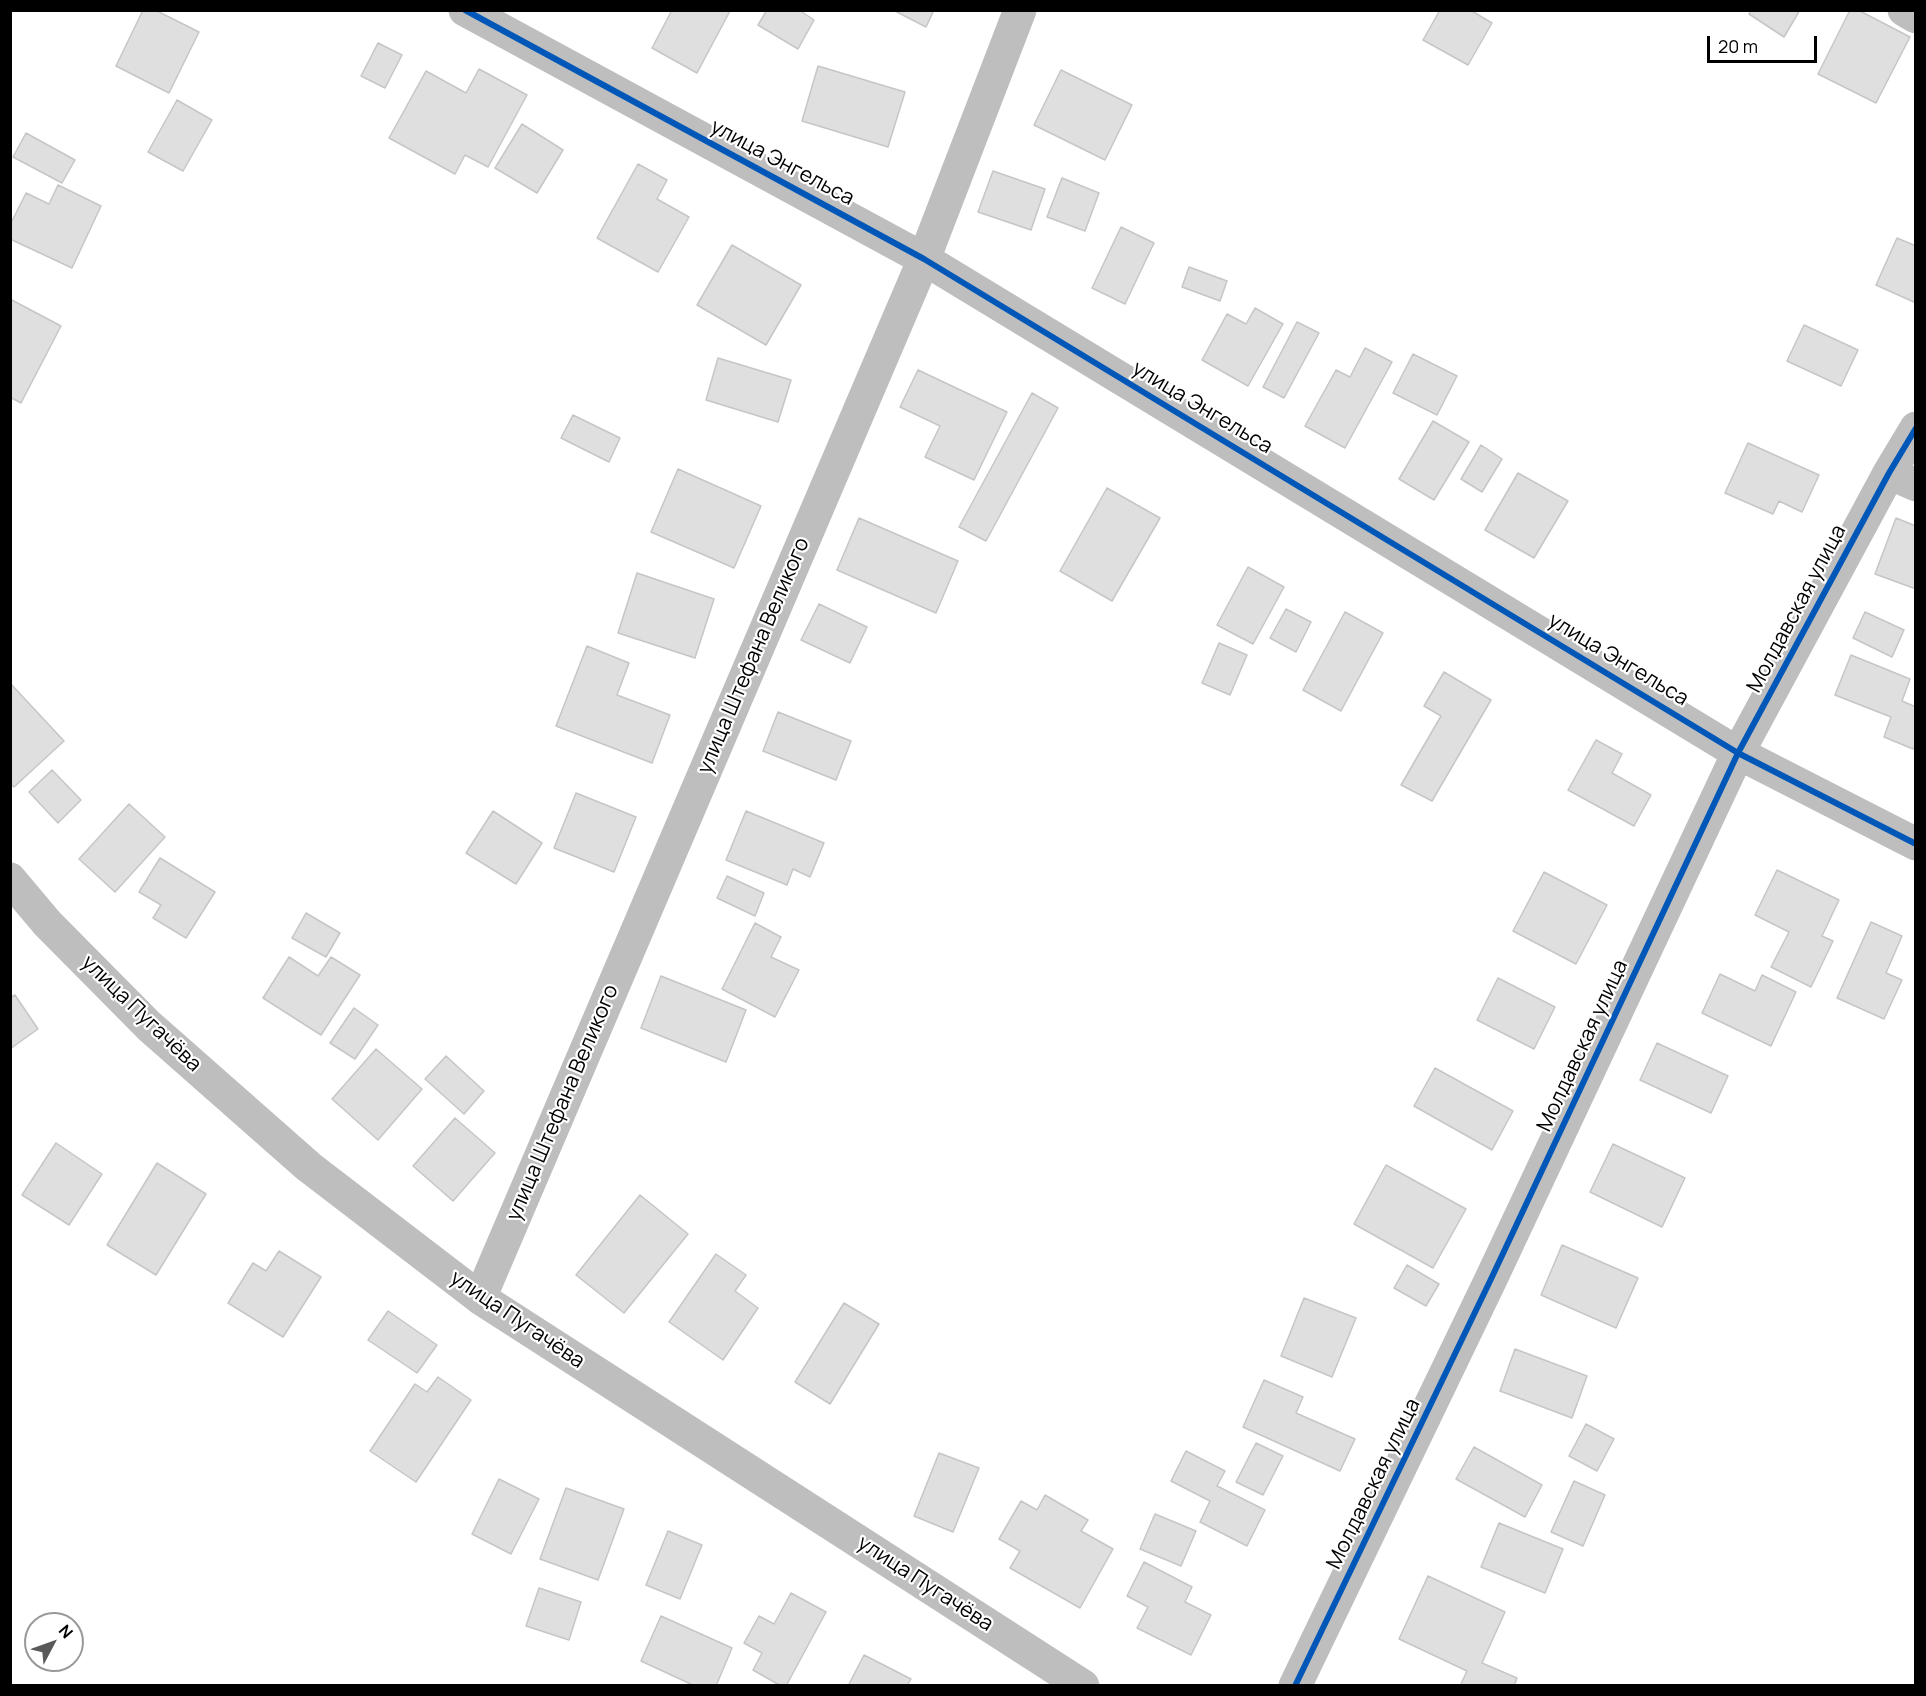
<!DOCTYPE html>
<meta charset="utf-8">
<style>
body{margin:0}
#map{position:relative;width:1926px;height:1696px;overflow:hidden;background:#fff;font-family:Manrope,sans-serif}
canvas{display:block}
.frame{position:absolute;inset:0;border:12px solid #000;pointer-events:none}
.north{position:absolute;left:24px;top:1612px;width:60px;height:60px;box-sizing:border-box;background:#fff;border:2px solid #999;border-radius:50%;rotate:49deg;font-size:16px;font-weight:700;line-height:24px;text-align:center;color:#000}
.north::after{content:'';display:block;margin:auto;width:21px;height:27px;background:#595959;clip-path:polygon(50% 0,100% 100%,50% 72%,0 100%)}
.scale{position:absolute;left:1707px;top:36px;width:110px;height:27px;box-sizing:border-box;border:3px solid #000;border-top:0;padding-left:8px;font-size:18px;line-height:21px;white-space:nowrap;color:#000;-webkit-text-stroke:4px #fff;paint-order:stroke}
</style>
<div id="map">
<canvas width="1926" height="1696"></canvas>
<div class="frame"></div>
<div class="north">N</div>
<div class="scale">20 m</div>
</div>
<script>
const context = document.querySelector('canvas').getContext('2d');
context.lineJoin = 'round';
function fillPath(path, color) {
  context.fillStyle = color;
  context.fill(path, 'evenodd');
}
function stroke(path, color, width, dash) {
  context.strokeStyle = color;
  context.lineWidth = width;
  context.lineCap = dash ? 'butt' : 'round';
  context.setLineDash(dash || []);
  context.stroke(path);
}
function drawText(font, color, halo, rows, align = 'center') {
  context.font = font + ' Manrope,sans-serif';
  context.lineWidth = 4.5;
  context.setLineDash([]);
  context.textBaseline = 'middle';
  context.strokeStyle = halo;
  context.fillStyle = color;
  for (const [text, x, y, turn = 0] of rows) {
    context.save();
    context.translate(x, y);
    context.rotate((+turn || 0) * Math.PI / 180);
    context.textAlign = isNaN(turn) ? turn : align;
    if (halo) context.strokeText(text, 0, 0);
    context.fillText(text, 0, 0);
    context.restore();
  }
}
const building = new Path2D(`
 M143 10H155L199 32 169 93 116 66Z
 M672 10 730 11 697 73 652 48Z
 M767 10H799L814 20 798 49 758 25Z
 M893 10H934L926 27Z
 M1440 10H1470L1492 23 1468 65 1423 40Z
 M1751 10H1800L1784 37 1749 14Z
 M1850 10H1858L1910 37 1876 103 1818 74Z
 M378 43 402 55 385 88 361 76Z
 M818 66 905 92 888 147 802 121Z
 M479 69 527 95 488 167 465 155 455 174 389 138 426 71 466 93Z
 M1061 70 1132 105 1105 160 1034 125Z
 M177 100 212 120 183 171 148 152Z
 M522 124 563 150 537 193 495 168Z
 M26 133 75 160 62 183 13 157Z
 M638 164 667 180 657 199 689 217 658 272 597 238Z
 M993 171 1045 189 1031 230 978 212Z
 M1062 178 1099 193 1085 231 1047 217Z
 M58 185 101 206 72 268 10 239V225L26 193 49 204Z
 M1121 227 1154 243 1125 304 1092 288Z
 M1897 238 1916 246V303L1876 285Z
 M732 245 801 285 766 345 697 305Z
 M1189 267 1227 281 1220 301 1182 287Z
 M10 299 61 326 21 403 10 397Z
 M1255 308 1283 324 1248 386 1202 360 1227 314 1246 324Z
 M1297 322 1319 333 1284 398 1263 387Z
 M1804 325 1858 350 1841 386 1787 361Z
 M1365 348 1392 362 1345 448 1305 426 1336 370 1350 377Z
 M1413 354 1457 376 1437 415 1393 393Z
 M718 358 791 380 778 422 706 400Z
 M918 370 1007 412 974 480 925 457 940 426 900 407Z
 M1032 393 1058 408 986 541 959 527Z
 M573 415 620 438 609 462 561 438Z
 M1433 421 1469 442 1434 500 1399 479Z
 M1748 443 1819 475 1802 512 1779 501 1773 514 1725 493Z
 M1481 445 1502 459 1482 492 1461 479Z
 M678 469 761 506 734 568 651 532Z
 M1518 473 1568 501 1534 558 1485 530Z
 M1107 488 1160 518 1112 601 1060 571Z
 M859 518 958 561 936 613 837 570Z
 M1896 518 1916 526V589L1875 574Z
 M1248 567 1284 587 1253 644 1217 625Z
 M637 573 714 599 695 658 618 633Z
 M819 604 867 627 850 663 801 640Z
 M1286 609 1311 622 1296 652 1270 638Z
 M1345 612 1383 633 1341 711 1303 690Z
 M1865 612 1904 630 1892 657 1853 638Z
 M1219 643 1247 655 1230 695 1202 683Z
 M587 646 629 663 617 695 670 715 652 763 556 726Z
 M1851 655 1910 679 1902 701 1916 707V744L1913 749 1884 737 1891 717 1835 695Z
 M1444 672 1491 700 1432 801 1401 785 1441 716 1424 706Z
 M10 683 64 741 14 787 10 784Z
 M778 712 851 741 836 780 763 751Z
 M1596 740 1622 754 1612 773 1651 795 1634 826 1568 790Z
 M52 770 81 800 58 823 29 792Z
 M576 793 636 817 614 872 554 848Z
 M129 804 165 837 115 892 79 859Z
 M493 811 542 843 516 884 466 853Z
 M746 811 824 843 810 877 793 869 787 885 726 860Z
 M160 858 215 892 186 938 153 918 161 905 139 892Z
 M1777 870 1839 900 1822 936 1833 941 1811 987 1771 967 1789 932 1755 915Z
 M1544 872 1607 905 1576 964 1513 931Z
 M727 876 764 893 755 916 717 898Z
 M306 913 340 933 326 957 292 938Z
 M1871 922 1902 936 1886 973 1902 980 1884 1019 1837 998Z
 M755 923 781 937 771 957 799 970 775 1017 722 989Z
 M289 957 318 976 331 957 360 975 321 1035 263 998Z
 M1720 974 1755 991 1762 975 1796 992 1771 1046 1702 1013Z
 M661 976 746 1010 726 1062 641 1028Z
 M1498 978 1555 1007 1534 1049 1477 1020Z
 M15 995 38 1029 10 1049V998Z
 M354 1008 378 1025 355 1059 330 1043Z
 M1657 1043 1728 1076 1711 1113 1640 1080Z
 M376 1049 422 1089 378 1140 332 1099Z
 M446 1056 484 1091 464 1114 425 1079Z
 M1435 1068 1513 1111 1492 1150 1414 1106Z
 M455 1118 495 1153 453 1201 413 1166Z
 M56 1143 102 1174 69 1225 22 1195Z
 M1613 1144 1685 1178 1662 1227 1590 1192Z
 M157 1163 206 1194 156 1275 107 1245Z
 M1386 1165 1466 1209 1433 1268 1354 1224Z
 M640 1195 688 1234 624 1313 576 1275Z
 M1562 1245 1638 1278 1616 1328 1541 1295Z
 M279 1251 321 1277 283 1337 228 1303 253 1263 266 1271Z
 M716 1254 746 1275 735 1291 758 1308 723 1360 669 1322Z
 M1407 1265 1439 1284 1426 1306 1394 1288Z
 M1304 1298 1356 1318 1332 1377 1281 1356Z
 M844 1303 879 1324 830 1404 795 1382Z
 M388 1311 437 1345 417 1373 368 1340Z
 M1515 1349 1587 1376 1572 1418 1500 1391Z
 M438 1377 471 1400 416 1482 370 1451 415 1384 427 1392Z
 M1264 1380 1303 1397 1296 1413 1355 1439 1340 1471 1243 1427Z
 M1586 1424 1614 1439 1597 1471 1569 1456Z
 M1256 1443 1283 1456 1263 1495 1236 1482Z
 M1474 1447 1542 1485 1525 1517 1456 1479Z
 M1186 1451 1225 1471 1217 1486 1265 1510 1247 1546 1200 1522 1210 1501 1171 1481Z
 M939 1453 979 1468 953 1532 914 1516Z
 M499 1479 539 1499 511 1554 472 1534Z
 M1574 1481 1605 1495 1583 1546 1551 1532Z
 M566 1488 624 1509 598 1580 540 1559Z
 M1045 1495 1088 1520 1081 1531 1113 1549 1080 1608 1010 1568 1020 1551 999 1539 1021 1501 1037 1510Z
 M1155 1514 1196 1531 1181 1566 1140 1549Z
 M1499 1523 1563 1549 1545 1593 1481 1567Z
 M668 1531 702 1545 680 1599 646 1585Z
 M1144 1562 1192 1587 1185 1602 1211 1615 1191 1655 1137 1628 1148 1607 1127 1596Z
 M1428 1576 1505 1612 1482 1663 1517 1678 1514 1686H1460L1467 1671 1399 1639Z
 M539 1588 581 1602 569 1640 526 1626Z
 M791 1593 826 1612 786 1686H781L753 1670 762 1653 744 1643 759 1616 774 1624Z
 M661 1616 732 1648 716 1686H695L641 1661Z
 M864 1655 911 1679 907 1686H848Z`);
fillPath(building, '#dfdfdf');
stroke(building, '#c6c6c6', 1.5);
stroke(new Path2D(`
 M465 10 924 259 1738 753 1916 844
 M1904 10 1916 17
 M1889 473 1916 485
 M10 879 47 923 149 1026 309 1167 480 1298 1083 1686
 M480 1298 924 259 1020 10
 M1295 1686 1491 1279 1738 753 1889 473 1916 428`), '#bebebe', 33);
stroke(new Path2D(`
 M465 10 924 259 1738 753 1916 844
 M1295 1686 1491 1279 1738 753 1889 473 1916 428`), '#0057b8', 6);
drawText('21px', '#000', '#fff', [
 ["улица Энгельса",782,163,28],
 ["улица Энгельса",1202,408,31],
 ["Молдавская улица",1797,609,-62],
 ["улица Штефана Великого",754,656,-67],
 ["улица Энгельса",1618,660,31],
 ["улица Пугачёва",141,1014,44],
 ["Молдавская улица",1583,1046,-65],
 ["улица Штефана Великого",563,1103,-67],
 ["улица Пугачёва",517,1320,34],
 ["Молдавская улица",1374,1484,-64],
 ["улица Пугачёва",925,1584,33]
]);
</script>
